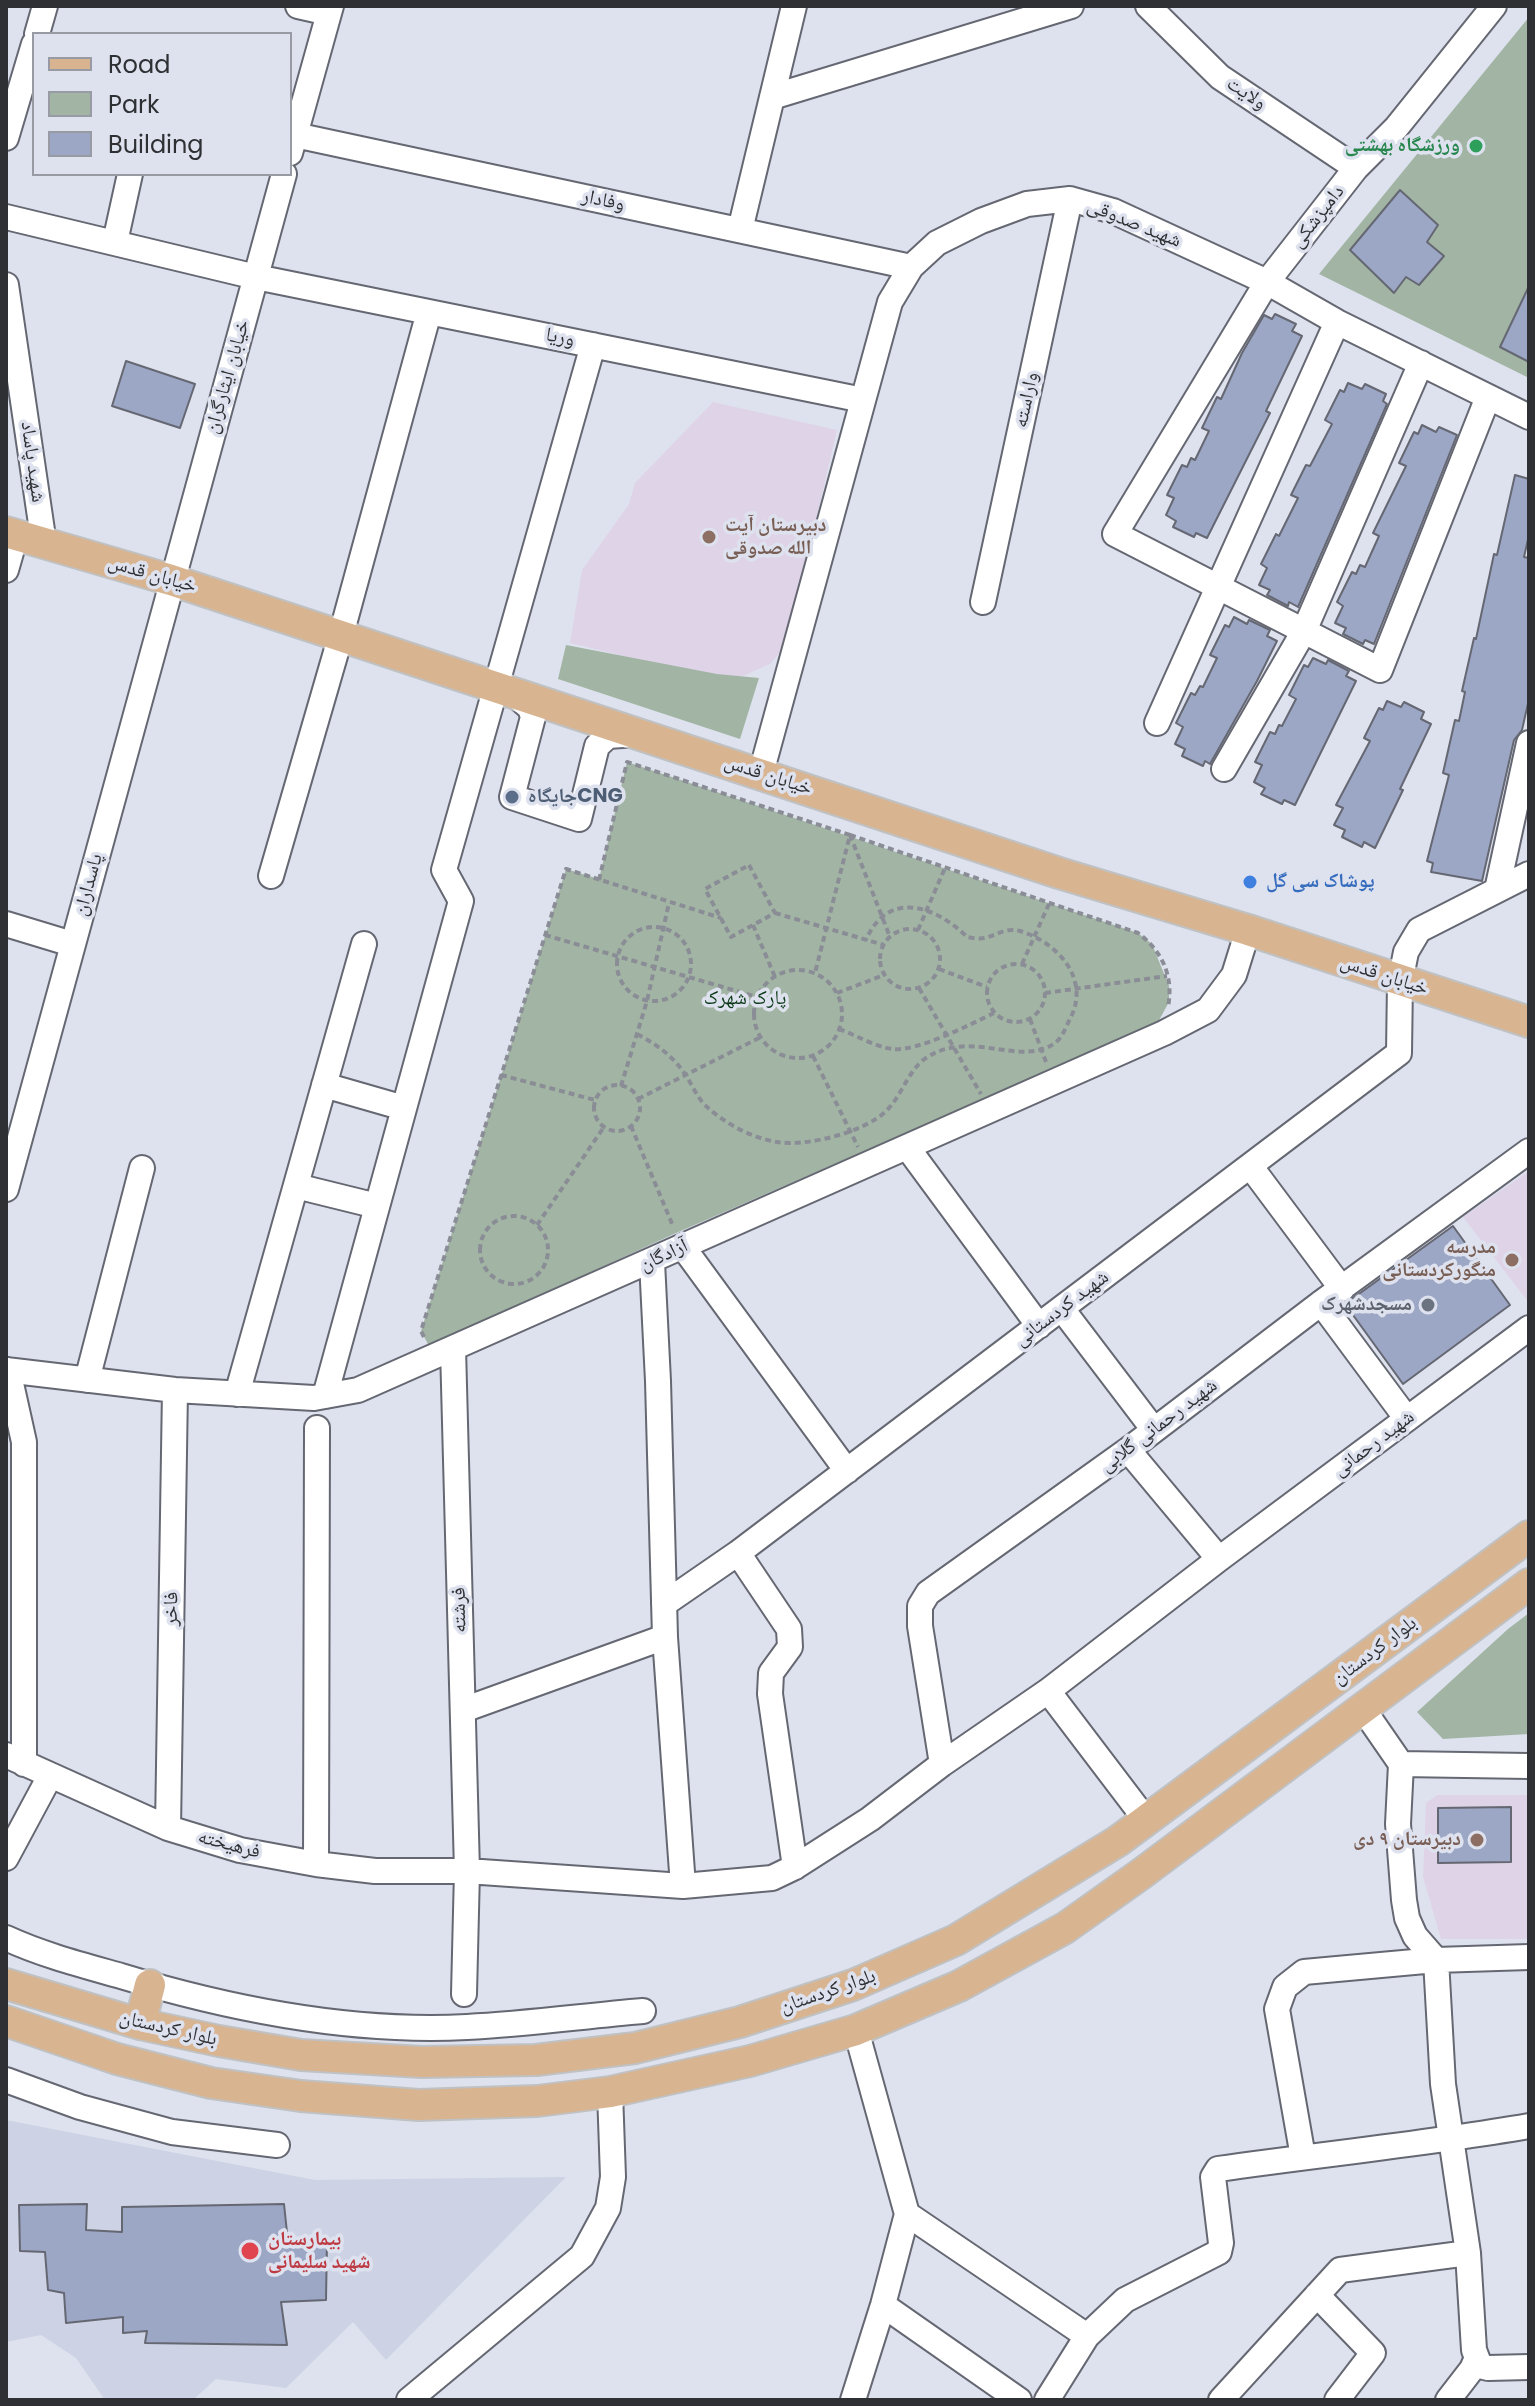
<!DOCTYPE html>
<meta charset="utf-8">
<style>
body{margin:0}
#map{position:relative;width:1535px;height:2406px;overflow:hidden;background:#dee2ee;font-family:Poppins,sans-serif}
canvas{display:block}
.frame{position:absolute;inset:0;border:8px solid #2e3034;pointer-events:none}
.legend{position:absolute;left:32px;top:32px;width:260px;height:144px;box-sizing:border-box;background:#dee2ee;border:2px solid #989ba4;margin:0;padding:10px 14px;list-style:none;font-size:24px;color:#2e3034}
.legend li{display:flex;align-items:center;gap:16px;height:40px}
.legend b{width:40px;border:2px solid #989ba4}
</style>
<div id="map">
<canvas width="1535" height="2406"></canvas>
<div class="frame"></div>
<ul class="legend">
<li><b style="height:10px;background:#d8b491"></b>Road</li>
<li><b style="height:22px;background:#a2b5a4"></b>Park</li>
<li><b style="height:22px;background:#9ca6c5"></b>Building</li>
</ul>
</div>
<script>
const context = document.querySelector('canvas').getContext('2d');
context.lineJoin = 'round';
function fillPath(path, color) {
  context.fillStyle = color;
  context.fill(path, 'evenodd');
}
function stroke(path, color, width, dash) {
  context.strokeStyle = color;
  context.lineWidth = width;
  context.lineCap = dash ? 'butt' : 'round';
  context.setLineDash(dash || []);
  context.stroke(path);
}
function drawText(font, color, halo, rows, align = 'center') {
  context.font = font + ' Poppins,"Noto Naskh Arabic",sans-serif';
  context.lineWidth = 7;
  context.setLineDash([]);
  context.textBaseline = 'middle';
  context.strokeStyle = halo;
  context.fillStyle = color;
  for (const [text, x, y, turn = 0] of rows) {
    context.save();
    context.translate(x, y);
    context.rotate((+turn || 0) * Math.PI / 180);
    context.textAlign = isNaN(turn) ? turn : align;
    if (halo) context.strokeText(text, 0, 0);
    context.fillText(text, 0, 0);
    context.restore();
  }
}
fillPath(new Path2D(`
 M6 2120 315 2180 566 2177 386 2360 353 2322 286 2388 216 2379 193 2400H105L76 2358 41 2335 6 2342Z`), '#cdd3e5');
fillPath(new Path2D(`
 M713 402 837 430 787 644 770 664 741 677 715 678 570 643 582 570 629 504 635 483Z
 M1529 1171V1303L1463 1217Z
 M1437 1795H1529V1939H1441L1423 1877 1426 1803Z`), '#dfd3e8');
fillPath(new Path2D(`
 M1529 17V378L1319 274Z
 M566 645 717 674 759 678 740 739 558 679Z
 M627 762 1138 933 1152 944 1169 986V1002L1157 1024 676 1233 429 1346 421 1331 566 869 599 879Z
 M1529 1613V1734L1443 1739 1417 1712 1508 1629Z`), '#a2b5a4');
const building = new Path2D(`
 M1400 190 1438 225 1427 242 1444 256 1419 285 1406 277 1394 293 1350 250Z
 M1529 286V362L1500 347Z
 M1275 314 1296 324 1292 331 1302 336 1266 411 1270 413 1207 538 1196 533 1194 537 1173 527 1176 521 1166 515 1174 498 1167 495 1182 465 1187 467 1191 458 1195 460 1209 431 1202 428 1217 397 1221 399 1242 353 1264 315 1272 319Z
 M126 361 195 384 180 428 112 406Z
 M1348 383 1362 389 1365 384 1386 394 1383 401 1387 404 1298 607 1289 602 1288 606 1267 595 1270 590 1259 585 1267 568 1261 564 1276 534 1279 536 1298 498 1291 495 1306 465 1310 466 1332 424 1325 420 1340 390 1344 392Z
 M1422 425 1436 432 1439 427 1457 435 1374 644 1365 640 1363 644 1343 634 1346 628 1335 623 1343 606 1337 602 1352 572 1356 574 1360 565 1365 567 1379 536 1373 533 1406 466 1399 463 1414 432 1418 434Z
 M1515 475 1529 479V535L1524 557 1529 558V699L1522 730 1514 740 1482 881 1431 872 1433 863 1427 861 1449 775 1443 773 1455 720 1459 721 1465 692 1462 691 1474 638 1476 639 1494 554 1497 555Z
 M1234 617 1247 624 1249 620 1270 630 1267 636 1277 641 1257 681 1210 764 1205 761 1203 766 1182 756 1185 749 1175 744 1183 727 1176 723 1191 693 1195 695 1200 686 1203 687 1217 658 1210 655 1225 625 1229 627Z
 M1313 658 1326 664 1328 660 1349 671 1346 676 1356 681 1295 805 1284 800 1282 804 1261 794 1265 788 1254 782 1262 765 1255 762 1270 732 1275 734 1279 725 1282 726 1296 699 1289 695 1304 665 1308 667Z
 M1387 701 1401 707 1404 702 1424 712 1421 719 1431 724 1400 789 1403 790 1375 848 1364 842 1362 847 1342 837 1345 830 1334 825 1343 808 1336 805 1370 741 1364 738 1379 708 1383 710Z
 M1453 1226 1510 1305 1403 1384 1345 1304Z
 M1511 1807V1862L1438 1863V1808Z
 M87 2204 86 2230 122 2232V2207L284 2204 288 2242 327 2241 326 2300 281 2302 287 2345 145 2343 147 2331 123 2333V2317L66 2323 64 2293 48 2290 45 2252 20 2251 19 2205Z`);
fillPath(building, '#9ca6c5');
stroke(building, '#656872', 2);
const minor = new Path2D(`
 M298 6 329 13
 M1148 6 1220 77 1356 168
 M37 34 45 6
 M772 97 1071 6
 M295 135 911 267
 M6 138 34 44
 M290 153 331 6
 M6 217 256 277 863 400
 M740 230 794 6
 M115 242 130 174
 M6 285 44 544
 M1488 397 1380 670 1115 534 1267 282 1356 168 1396 128 1494 6
 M6 570 16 535
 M983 602 1070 199
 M513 693 530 708 533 717 512 797 579 819 597 746 608 736 637 734
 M1157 723 1337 322
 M1224 769 1304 631 1421 363
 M761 773 890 302 911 267 937 243 981 221 1027 204 1070 199 1113 211 1267 282 1337 322 1529 417
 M271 876 341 635 429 312
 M1497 890 1529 743
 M6 924 72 944
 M324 1085 404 1108
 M907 1147 1039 1326
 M1251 1167 1342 1289
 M296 1186 377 1206
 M6 1189 284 174
 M683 1247 847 1471
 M652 1262 658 1381 665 1637 683 1886
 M1321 1303 1407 1419
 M1062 1309 1154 1430
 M453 1348 467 1871 464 1994
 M6 1370 175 1390 314 1398 358 1390 1164 1033 1208 1010 1234 975 1248 930
 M8 1370 24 1442V1764
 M87 1380 142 1168
 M237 1394 364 944
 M325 1396 461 901 444 870 593 345
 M1128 1450 1219 1559
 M738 1553 789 1629 790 1647 771 1673 770 1694 795 1867
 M664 1604 738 1553 1399 1053 1400 982 1406 952 1419 930 1529 874
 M1048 1691 1146 1820
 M1363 1709 1401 1764 1529 1766
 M463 1710 665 1637
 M6 1755 168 1828 240 1850 316 1864 375 1871H467L683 1886 772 1878 795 1867 870 1819 942 1764 1048 1691 1219 1559 1529 1328
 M942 1764 920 1626V1606L928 1593 1128 1450 1321 1303 1529 1151
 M1401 1764 1398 1824 1404 1900 1407 1918 1415 1936 1436 1960 1443 2084 1468 2253 1474 2350 1480 2366 1488 2368 1529 2367
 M168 1828 175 1390
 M6 1858 50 1776
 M316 1864 317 1428
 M6 1938C43 1955 82 1965 121 1976 233 2010 350 2033 467 2027 526 2024 584 2016 643 2011
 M6 2080 80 2107 172 2132 277 2145
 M1303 2157 1277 2009 1285 1987 1304 1972 1436 1960 1529 1957
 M907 2214 1087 2336
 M1317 2295 1373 2353 1337 2400
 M883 2305 1019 2400
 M409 2400 582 2256 608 2208 613 2177 610 2092
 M853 2400 883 2305 907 2214 856 2030
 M1047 2400 1087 2336 1125 2300 1219 2252 1221 2243 1213 2177 1218 2169C1322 2154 1426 2144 1529 2126
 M1221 2400 1340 2270 1468 2253
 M1448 2400 1472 2369 1476 2360`);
const major = new Path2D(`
 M6 532 171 580 1059 873 1248 930 1529 1022
 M6 1984 140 2024 219 2041 301 2055 422 2062 536 2060 635 2048 740 2022 853 1985 956 1940 1118 1841 1529 1536
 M6 2021 117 2059 211 2083 301 2096 419 2105 537 2101 610 2092 750 2061 856 2030 959 1986 1065 1928 1141 1874 1529 1584
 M140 2024 150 1985`);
stroke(minor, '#656872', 28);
stroke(major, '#c0c1c2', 34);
stroke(new Path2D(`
 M850 835 1138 933C1162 951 1174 976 1168 1007
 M850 835 890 937
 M749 865 775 913 731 937 705 889Z
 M599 880 627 762 850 835 815 973
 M775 913 884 945
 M753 925 775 977
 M617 964a37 37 0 1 1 74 0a37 37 0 1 1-74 0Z
 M880 959a30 30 0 1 1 60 0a30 30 0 1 1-60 0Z
 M918 930 945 868
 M545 935 757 997
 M987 993a29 29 0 1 1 58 0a29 29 0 1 1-58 0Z
 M1022 964 1049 904
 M939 969 987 987
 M754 1014a44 44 0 1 1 88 0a44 44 0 1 1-88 0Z
 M919 988 981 1094
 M837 993 884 975
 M1045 993 1167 976
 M1030 1019 1046 1062
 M839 1029C856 1035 875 1047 893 1049 917 1052 971 1024 994 1013
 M637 1034C658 1045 674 1057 687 1077 693 1087 698 1099 707 1107 726 1124 752 1138 777 1142 807 1147 865 1132 886 1111 902 1096 908 1070 926 1058 971 1028 1020 1068 1055 1043 1063 1037 1066 1026 1071 1017 1090 978 1057 942 1020 931 1006 927 997 935 985 938 979 939 972 938 967 937 936 906 888 889 866 940
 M813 1056 858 1147
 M501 1075 595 1100
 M594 1108a23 23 0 1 1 46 0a23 23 0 1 1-46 0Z
 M621 1086 647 1001 669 903
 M638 1099 761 1037
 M631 1126 673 1226
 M480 1250a34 34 0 1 1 68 0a34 34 0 1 1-68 0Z
 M537 1225 604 1127
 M424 1337 421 1331 566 869 721 918`), '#8a8d95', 4, [6, 4]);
stroke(minor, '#fff', 24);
stroke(major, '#d8b491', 30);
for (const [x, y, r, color] of [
 [1476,146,8,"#2e9e5b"],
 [709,537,8,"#8d6e63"],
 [512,797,8,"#5c6f8a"],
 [1250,882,8,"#3f7fe0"],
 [1512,1260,8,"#8d6e63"],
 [1428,1305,8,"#6b7280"],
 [1477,1840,8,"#8d6e63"],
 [250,2251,10,"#e0444e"]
]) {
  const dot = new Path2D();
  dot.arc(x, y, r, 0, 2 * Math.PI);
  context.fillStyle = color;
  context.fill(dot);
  stroke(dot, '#dee2ee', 3);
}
drawText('20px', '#2e3034', '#dee2ee', [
 ["ولایت",1246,94,34],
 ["وفادار",603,201,12],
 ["دامپزشکی",1318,217,-52],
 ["شهید صدوقی",1134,224,22],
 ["وریا",560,338,12],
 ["خیابان ایثارگران",228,377,-74],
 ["واراسته",1027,400,-78],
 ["شهید پاساد",32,462,82],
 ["خیابان قدس",152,575,16],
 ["خیابان قدس",768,776,18],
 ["پاسداران",89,885,-75],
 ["خیابان قدس",1384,976,18],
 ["آزادگان",664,1256,-25],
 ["شهید کردستانی",1062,1309,-37],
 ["شهید رحمانی گلابی",1159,1426,-37],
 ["شهید رحمانی",1374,1444,-37],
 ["فاخر",172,1609,-89],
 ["فرشته",460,1610,-91],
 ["بلوار کردستان",1375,1651,-37],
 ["فرهیخته",229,1845,15],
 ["بلوار کردستان",828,1992,-19],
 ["بلوار کردستان",168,2029,13]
]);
drawText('bold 20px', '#27864d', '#dee2ee', [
 ["ورزشگاه بهشتی",1460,146]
], 'right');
drawText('bold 20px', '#785e54', '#dee2ee', [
 ["دبیرستان آیت",725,526,"left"],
 ["الله صدوقی",725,549,"left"],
 ["مدرسه",1496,1248],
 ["منگورکردستانی",1496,1271],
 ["دبیرستان ۹ دی",1461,1840]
], 'right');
drawText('bold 20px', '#4e5e75', '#dee2ee', [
 ["جایگاهCNG",528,797]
], 'left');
drawText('bold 20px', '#366cbe', '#dee2ee', [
 ["پوشاک سی گل",1266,882]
], 'left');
drawText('20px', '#0c3a18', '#dee2ee', [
 ["پارک شهرک",745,999]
]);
drawText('bold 20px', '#5b616d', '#dee2ee', [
 ["مسجدشهرک",1412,1305]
], 'right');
drawText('bold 20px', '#be3a42', '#dee2ee', [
 ["بیمارستان",268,2240],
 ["شهید سلیمانی",268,2263]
], 'left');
</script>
